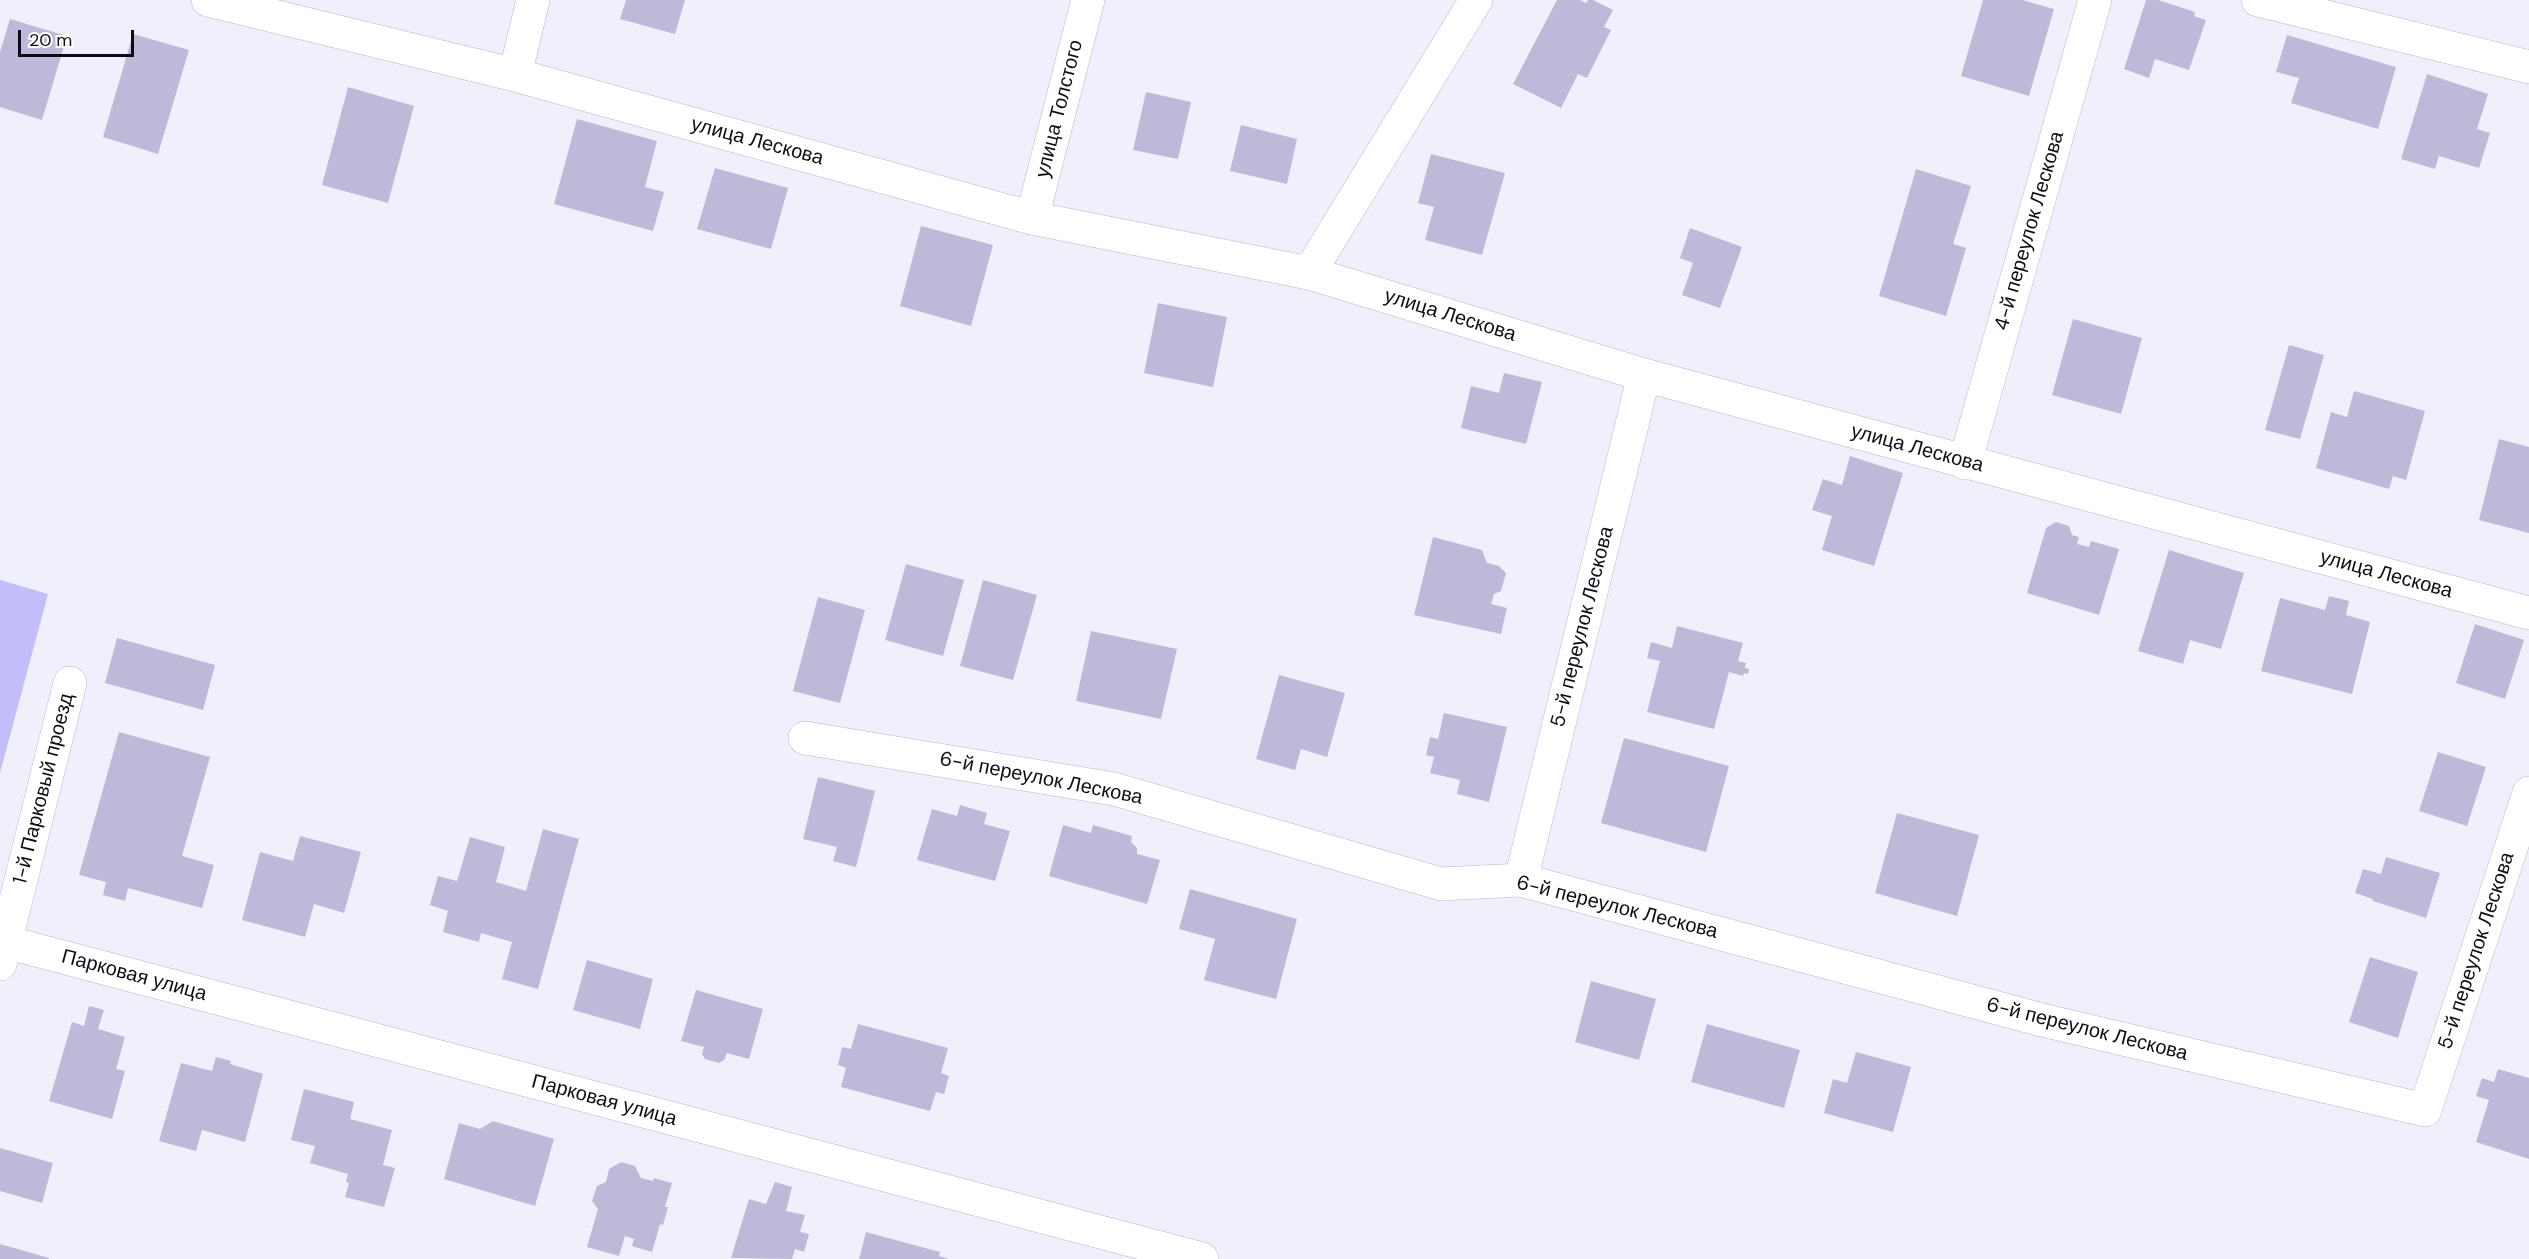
<!DOCTYPE html>
<meta charset="utf-8">
<style>
body{margin:0}
#map{position:relative;width:2529px;height:1259px;overflow:hidden;background:#f0f0fc;font-family:"DM Sans",sans-serif}
canvas{display:block}
.scale{position:absolute;left:18px;top:30px;width:116px;height:27px;box-sizing:border-box;border:3px solid #0e0d17;border-top:0;padding-left:8px;font-size:18px;line-height:21px;white-space:nowrap;color:#0e0d17;-webkit-text-stroke:4px #fff;paint-order:stroke}
</style>
<div id="map">
<canvas width="2529" height="1259"></canvas>
<div class="scale">20 m</div>
</div>
<script>
const context = document.querySelector('canvas').getContext('2d');
context.lineJoin = 'round';
function fillPath(path, color) {
  context.fillStyle = color;
  context.fill(path, 'evenodd');
}
function stroke(path, color, width, dash) {
  context.strokeStyle = color;
  context.lineWidth = width;
  context.lineCap = dash ? 'butt' : 'round';
  context.setLineDash(dash || []);
  context.stroke(path);
}
function drawText(font, color, halo, rows, align = 'center') {
  context.font = font + ' "DM Sans",sans-serif';
  context.lineWidth = 4.5;
  context.setLineDash([]);
  context.textBaseline = 'middle';
  context.strokeStyle = halo;
  context.fillStyle = color;
  for (const [text, x, y, turn = 0] of rows) {
    context.save();
    context.translate(x, y);
    context.rotate((+turn || 0) * Math.PI / 180);
    context.textAlign = isNaN(turn) ? turn : align;
    if (halo) context.strokeText(text, 0, 0);
    context.fillText(text, 0, 0);
    context.restore();
  }
}
fillPath(new Path2D(`
 M0 580 48 594 0 773Z`), '#c3bdfc');
fillPath(new Path2D(`
 M626 0H685L675 34 620 19Z
 M1557 0H1580L1586 3 1588 0H1593L1613 10 1604 27 1611 30 1587 78 1578 74 1561 108 1513 84Z
 M1983 0H2022L2054 9 2029 96 1961 76Z
 M2146 0H2158L2195 12 2194 16 2206 20 2189 70 2155 59 2149 78 2124 69Z
 M10 19 67 36 42 120 0 107V52Z
 M133 34 189 50 158 154 103 137Z
 M2287 35 2396 67 2378 129 2291 103 2299 78 2276 72Z
 M2427 74 2488 94 2477 129 2490 133 2479 168 2439 156 2435 169 2401 159Z
 M348 87 414 106 388 203 322 185Z
 M1146 92 1191 102 1178 159 1133 150Z
 M577 119 657 141 645 187 664 192 653 231 554 204Z
 M1241 125 1297 139 1287 184 1230 171Z
 M1431 154 1505 173 1482 255 1425 240 1434 207 1418 203Z
 M715 168 788 188 771 249 697 229Z
 M1916 169 1971 186 1953 244 1966 248 1946 316 1879 296Z
 M921 226 993 245 971 326 900 306Z
 M1690 228 1742 247 1720 308 1682 295 1693 263 1680 258Z
 M1158 303 1227 317 1213 387 1144 373Z
 M2073 319 2142 338 2121 414 2052 395Z
 M2289 345 2324 355 2300 439 2265 430Z
 M1504 373 1542 382 1526 444 1461 428 1471 386 1499 393Z
 M2354 391 2425 411 2406 480 2393 476 2389 489 2316 468 2331 412 2347 417Z
 M2499 439 2529 447V533L2479 520Z
 M1850 456 1903 473 1874 566 1822 550 1832 516 1812 510 1823 479 1842 485Z
 M2056 522 2069 526 2072 535 2079 537 2077 544 2089 547 2091 541 2119 549 2099 615 2027 593 2046 528Z
 M1433 537 1482 550 1487 563 1499 566 1506 573 1501 591 1494 594 1491 604 1507 608 1501 634 1414 615Z
 M2169 550 2244 573 2221 649 2190 640 2183 664 2138 651Z
 M906 564 964 580 943 656 885 640Z
 M983 580 1037 595 1013 680 960 666Z
 M2329 596 2349 601 2346 615 2370 622 2352 694 2261 671 2280 598 2325 610Z
 M818 597 865 610 840 703 793 691Z
 M2475 624 2524 640 2505 699 2456 683Z
 M1677 626 1743 643 1738 661 1746 663 1745 668 1749 669 1748 674 1744 673 1743 676 1729 672 1714 729 1647 712 1660 661 1647 658 1651 642 1672 648Z
 M1091 631 1177 649 1161 719 1076 701Z
 M117 638 215 665 203 710 105 683Z
 M1279 675 1345 693 1327 757 1301 749 1295 770 1256 759Z
 M1444 713 1507 727 1489 802 1457 794 1460 780 1430 773 1434 757 1426 755 1430 737 1438 739Z
 M119 732 210 757 182 856 214 865 202 908 128 888 125 901 103 895 106 882 79 875Z
 M1624 738 1729 766 1706 852 1601 823Z
 M2438 752 2486 767 2467 826 2419 811Z
 M818 777 875 791 856 867 833 861 837 847 803 839Z
 M960 805 987 813 984 824 1010 831 995 881 917 860 932 809 957 816Z
 M1897 813 1979 835 1957 916 1875 893Z
 M1063 825 1091 833 1093 825 1132 836 1131 842 1137 848V854L1160 860 1147 904 1049 876Z
 M543 829 579 839 538 989 502 979 512 942 481 933 479 942 443 932 448 911 430 905 438 876 457 881 470 837 505 847 496 882 526 891Z
 M300 836 361 852 344 913 314 904 305 937 242 920 260 852 293 861Z
 M2386 857 2440 873 2426 918 2373 901V899L2355 893 2363 869 2381 874Z
 M1190 889 1297 919 1276 999 1204 980 1215 939 1179 929Z
 M2370 957 2418 972 2398 1038 2349 1022Z
 M587 960 653 979 640 1029 573 1010Z
 M1591 981 1656 999 1639 1060 1575 1042Z
 M696 990 763 1009 749 1059 727 1053 724 1060 719 1063 705 1059 702 1054 704 1047 681 1041Z
 M89 1006 104 1010 98 1029 125 1037 116 1069 125 1071 112 1119 49 1101 72 1022 84 1026Z
 M858 1024 948 1048 941 1073 949 1076 944 1094 936 1092 930 1111 841 1087 846 1068 838 1065 842 1047 851 1049Z
 M1707 1024 1800 1050 1784 1108 1691 1082Z
 M1856 1052 1911 1067 1893 1132 1824 1113 1833 1079 1847 1083Z
 M216 1057 231 1061 230 1064 263 1074 245 1142 202 1130 196 1151 159 1141 181 1063 212 1071Z
 M2498 1069 2529 1078V1159L2476 1142 2489 1100 2476 1096 2482 1078 2494 1082Z
 M304 1089 354 1102 350 1119 392 1130 383 1165 395 1168 384 1207 345 1197 349 1183 346 1182 348 1174 310 1163 315 1146 291 1140Z
 M493 1121 554 1139 535 1206 444 1179 459 1123 480 1129Z
 M0 1148 53 1163 42 1203 0 1191Z
 M621 1162 635 1166 641 1178 653 1181 654 1178 672 1183 665 1207H668L663 1225 660 1224 652 1252 632 1246 634 1239 625 1236 619 1256 587 1247 598 1209 592 1201 597 1186 606 1182 609 1169Z
 M775 1182 792 1187 786 1211 805 1215 800 1232 809 1234 804 1252 795 1249 792 1259 731 1258 749 1199 766 1204Z
 M866 1232 940 1252 939 1256 949 1259H859Z
 M0 1244 49 1258V1259H0Z`), '#bcbad8');
const minor = new Path2D(`
 M208 0 515 75 1032 218 1309 273 1644 375 2529 613
 M2258 0 2529 67
 M515 75 533 0
 M1032 218 1088 0
 M1309 273 1476 0
 M1965 463 2095 0
 M805 738 1114 789 1441 884 1521 880 2042 1020 2425 1110 2529 793
 M1521 880 1644 375
 M6 942 1202 1259
 M0 964 70 683`);
stroke(minor, '#b6b5d2', 34);
stroke(minor, '#fff', 33);
drawText('20px', '#0e0d17', '#fff', [
 ["улица Толстого",1060,109,-76],
 ["улица Лескова",757,142,15],
 ["4-й переулок Лескова",2030,231,-74],
 ["улица Лескова",1450,316,17],
 ["улица Лескова",1917,449,15],
 ["улица Лескова",2386,575,15],
 ["5-й переулок Лескова",1583,627,-76],
 ["6-й переулок Лескова",1041,779,11],
 ["1-й Парковый проезд",44,789,-76],
 ["6-й переулок Лескова",1617,908,14],
 ["5-й переулок Лескова",2477,951,-72],
 ["Парковая улица",134,976,15],
 ["6-й переулок Лескова",2087,1030,14],
 ["Парковая улица",604,1101,15]
]);
</script>
